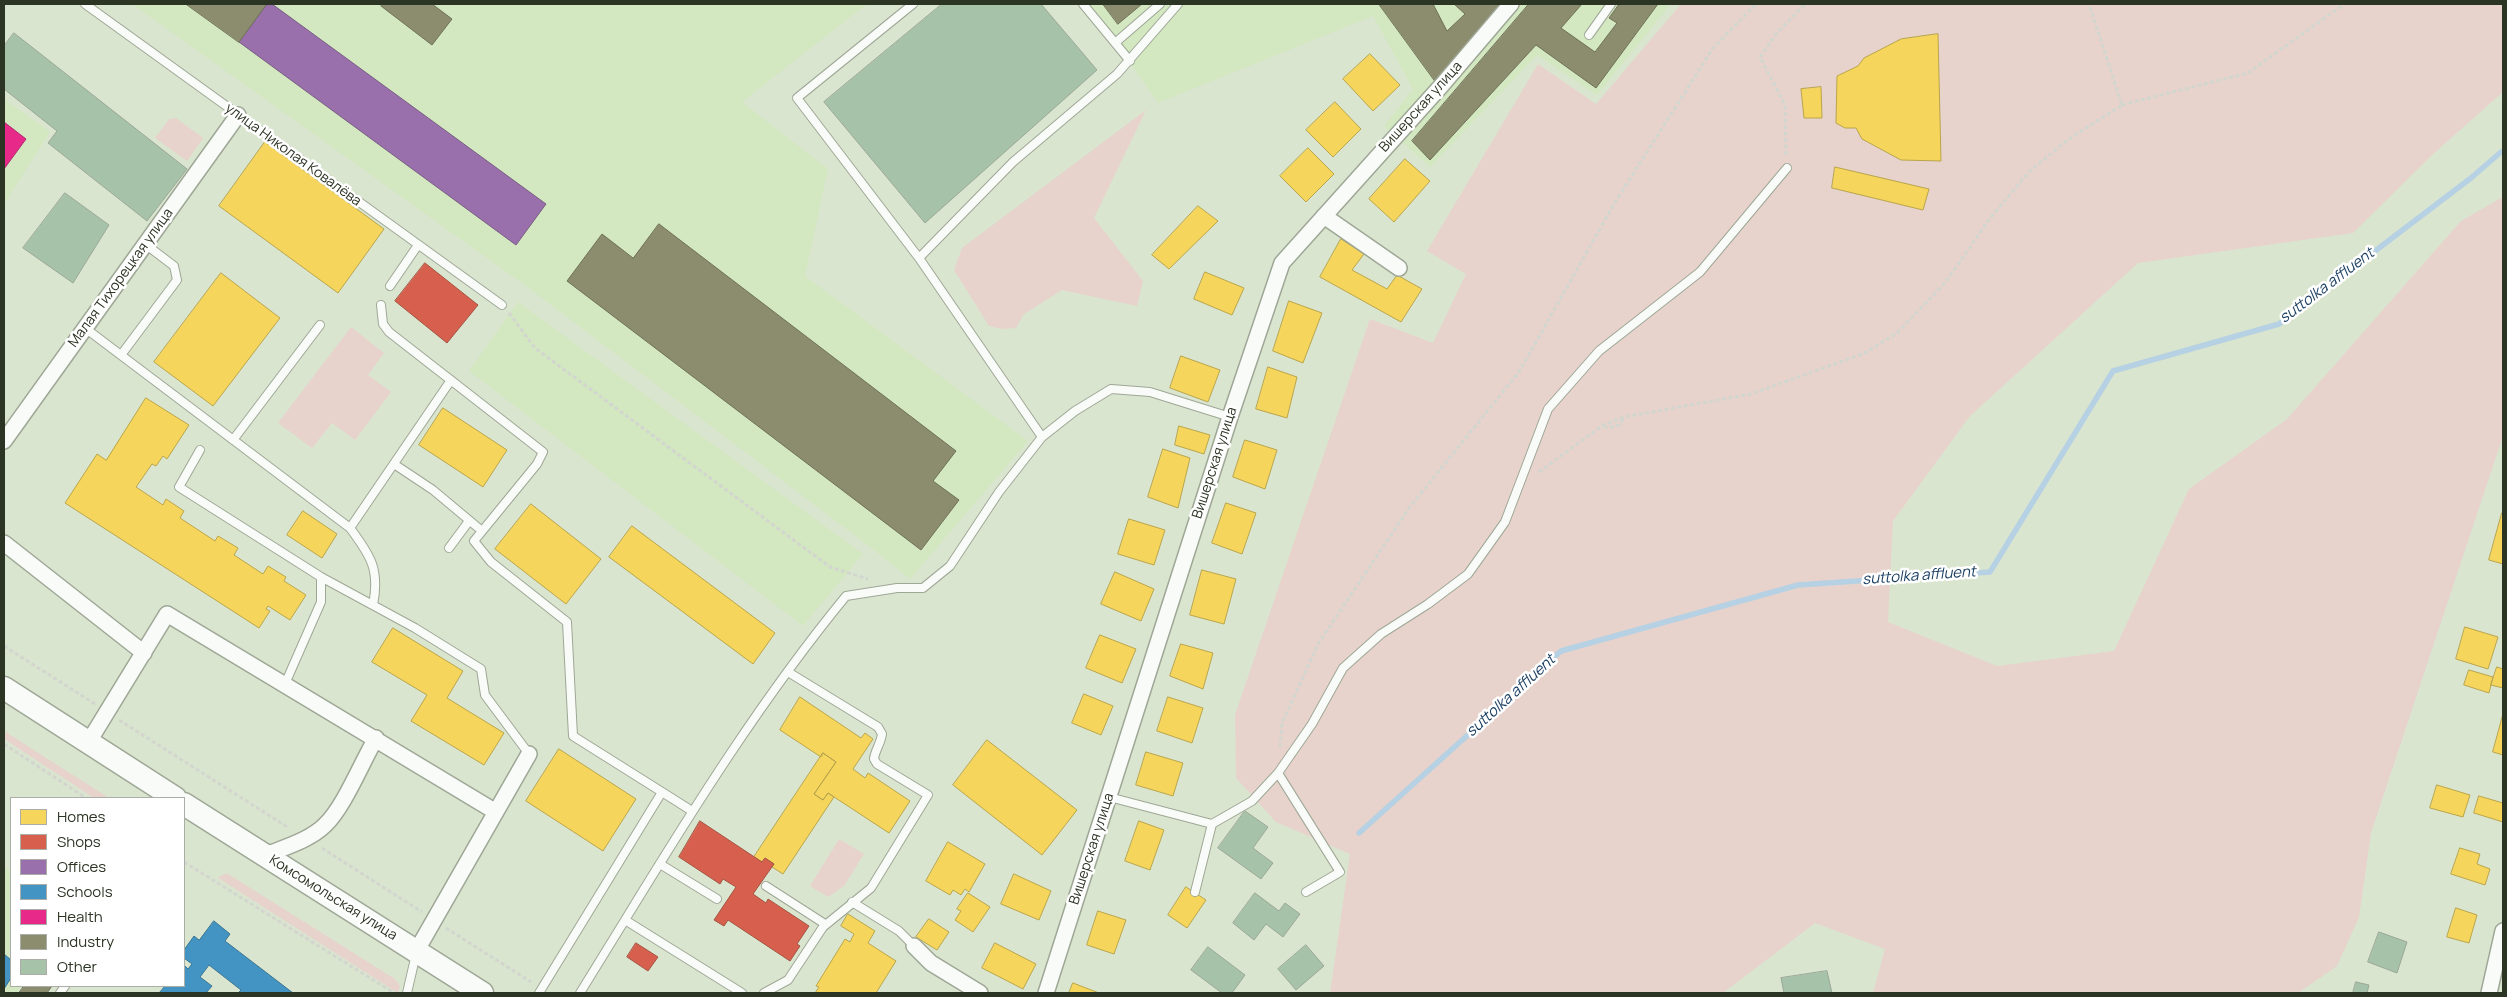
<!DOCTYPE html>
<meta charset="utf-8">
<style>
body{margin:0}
#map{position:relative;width:2507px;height:997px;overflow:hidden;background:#dae5cf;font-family:Manrope,sans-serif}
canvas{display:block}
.frame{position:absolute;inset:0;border:5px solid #2c3424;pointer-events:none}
.legend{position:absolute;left:10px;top:797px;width:175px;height:190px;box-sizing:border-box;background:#fff;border:1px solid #abaea7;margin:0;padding:6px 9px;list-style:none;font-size:15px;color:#2c3424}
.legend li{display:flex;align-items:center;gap:10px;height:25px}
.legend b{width:25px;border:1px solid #abaea7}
</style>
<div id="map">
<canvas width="2507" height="997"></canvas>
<div class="frame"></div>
<ul class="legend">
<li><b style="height:14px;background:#f6d55c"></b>Homes</li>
<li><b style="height:14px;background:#d6604d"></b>Shops</li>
<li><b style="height:14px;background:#9970ab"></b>Offices</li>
<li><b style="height:14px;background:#4393c3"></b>Schools</li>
<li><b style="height:14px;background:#e7298a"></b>Health</li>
<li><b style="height:14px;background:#8c8c6e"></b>Industry</li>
<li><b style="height:14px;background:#a6c2a8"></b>Other</li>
</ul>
</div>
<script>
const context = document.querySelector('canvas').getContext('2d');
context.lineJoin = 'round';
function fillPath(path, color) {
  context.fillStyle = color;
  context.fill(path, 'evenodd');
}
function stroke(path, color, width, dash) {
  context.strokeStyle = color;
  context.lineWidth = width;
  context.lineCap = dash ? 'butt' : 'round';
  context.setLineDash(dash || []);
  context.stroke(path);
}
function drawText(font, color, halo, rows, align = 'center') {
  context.font = font + ' Manrope,sans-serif';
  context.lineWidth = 5;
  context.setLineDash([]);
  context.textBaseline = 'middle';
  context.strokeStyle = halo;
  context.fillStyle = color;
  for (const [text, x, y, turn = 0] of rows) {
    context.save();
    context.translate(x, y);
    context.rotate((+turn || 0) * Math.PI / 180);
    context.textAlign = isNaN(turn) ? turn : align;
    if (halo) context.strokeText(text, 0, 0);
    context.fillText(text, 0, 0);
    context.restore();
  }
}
fillPath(new Path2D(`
 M132 4H867L742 102 828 169 805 276 1028 441 910 579 870 547 526 286Z
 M1089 4H1671L1597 95 1537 55 1430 167 1384 126 1413 89 1373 16 1158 103Z
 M4 99 50 132 4 204Z
 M518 302 863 554 803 626 469 371Z
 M4 867 11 872V986H22L17 993H4Z`), '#d3e7c1');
fillPath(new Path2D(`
 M1681 4H2503V92L2432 155 2353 233 2138 263 1970 416 1893 521 1888 622 1997 666 2114 651 2189 489 2287 419 2461 221 2503 197V436L2371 833 2359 917 2337 966 2298 993H1873L1885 949 1815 923 1723 993H1330L1350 854 1276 822 1236 778 1235 715 1370 319 1433 343 1466 274 1427 251 1538 64 1596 104Z
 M1146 110 1094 218 1143 281 1137 306 1062 290 1024 314 1016 328 1002 329 989 326 954 270 962 248Z
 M176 118 203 138 187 161 155 138 169 119Z
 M351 327 384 353 368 375 391 392 355 440 332 423 312 448 278 423Z
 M4 731 109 798H94L4 739Z
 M839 839 864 854 844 886 828 897 810 886Z
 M224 874H228L395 979 400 986 398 993 218 878Z`), '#e7d3cc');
const homes = new Path2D(`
 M1938 34 1941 161 1901 160 1862 139 1856 128H1845L1836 123 1837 76 1858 66 1864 58 1901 39Z
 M1370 54 1400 85 1373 111 1343 79Z
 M1821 87 1822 118H1804L1801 89Z
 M1335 102 1361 129 1333 157 1306 130Z
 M265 142 384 229 338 293 219 206Z
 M1308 148 1334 174 1306 202 1280 176Z
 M1405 159 1430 181 1394 222 1369 199Z
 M1835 167 1929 189 1923 210 1832 188Z
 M1198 206 1218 221 1169 269 1152 255Z
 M1341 239 1364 254 1352 270 1387 289 1397 275 1422 289 1401 322 1320 277Z
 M1205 272 1244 288 1232 315 1194 299Z
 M221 273 280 318 213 406 154 362Z
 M1289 301 1322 313 1303 363 1273 351Z
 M1181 356 1220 370 1208 402 1170 388Z
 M1268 367 1297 377 1287 418 1256 409Z
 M146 398 189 425 167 459 163 456 156 466 152 464 136 487 163 505 166 499 184 511 180 518 215 541 218 536 238 548 234 555 263 574 268 566 286 577 284 581 306 595 290 620 268 606 266 609 270 611 259 628 65 503 97 454 106 460Z
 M443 408 507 450 483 487 419 445Z
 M1179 426 1210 435 1204 454 1175 445Z
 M1245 440 1277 450 1265 489 1233 477Z
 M1163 449 1190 458 1178 508 1148 497Z
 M1226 503 1256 513 1242 554 1212 543Z
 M531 504 601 559 566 604 495 549Z
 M303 511 337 534 322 558 287 535Z
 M2502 513H2503V564L2489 560Z
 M1129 519 1165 530 1154 565 1118 554Z
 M632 526 775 633 753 664 609 557Z
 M1202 570 1236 579 1224 624 1190 615Z
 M1115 572 1154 589 1141 621 1101 604Z
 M2465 627 2498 637 2488 669 2456 659Z
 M393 628 463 671 447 698 504 733 484 765 411 721 427 695 372 662Z
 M1100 635 1136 649 1122 683 1086 668Z
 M1181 644 1213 653 1203 689 1170 676Z
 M2497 667 2503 669V688L2491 685Z
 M2469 670 2493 677 2489 693 2464 685Z
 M1084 694 1113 706 1101 735 1072 723Z
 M800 697 861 738 865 733 873 739 853 769 865 778 868 773 910 801 889 833 828 793 823 800 814 794 836 762 823 753 821 757 780 730Z
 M1168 697 1203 708 1192 743 1157 731Z
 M2503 714V755L2493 752Z
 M987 740 1077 810 1042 855 953 785Z
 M559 749 636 799 603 851 526 801Z
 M1146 752 1183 763 1173 796 1136 785Z
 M823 753 836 762 814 794 823 800 828 793 834 797 783 874 772 867 774 864 765 858 762 862 754 857Z
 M2437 785 2470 795 2463 817 2430 808Z
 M2479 796 2503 803V822L2474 813Z
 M1139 821 1164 830 1150 870 1125 861Z
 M948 842 985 864 969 892 965 889 961 895 953 890 950 895 926 881Z
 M2460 848 2480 854 2477 864 2490 869 2485 885 2451 874Z
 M1014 874 1051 891 1039 920 1001 904Z
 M1186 887 1206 900 1187 928 1168 915Z
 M968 893 990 907 973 932 955 920 961 911 957 909Z
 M2456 908 2477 915 2469 943 2447 937Z
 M1098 911 1126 920 1114 954 1087 945Z
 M848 914 875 931 868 943 896 961 876 993H815L819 987 816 986 845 939 850 942 854 934 841 926Z
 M929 919 949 932 937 950 916 937Z
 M995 943 1036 964 1023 989 982 968Z
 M1073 983 1099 993H1069Z`);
fillPath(homes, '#f6d55c');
stroke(homes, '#b9a54b', 1);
const shops = new Path2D(`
 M425 263 478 305 447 343 395 301Z
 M700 821 762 862 765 858 774 864 753 894 766 903 768 899 809 926 797 944 800 946 790 961 728 920 724 926 714 920 736 887 723 879 720 884 679 857Z
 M636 943 658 957 648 971 627 957Z`);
fillPath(shops, '#d6604d');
stroke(shops, '#a35341', 1);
const offices = new Path2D(`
 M272 4 546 204 516 245 239 42 267 4Z`);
fillPath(offices, '#9970ab');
stroke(offices, '#785e82', 1);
const schools = new Path2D(`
 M214 921 230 934 225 941 293 993H238L241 990 209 965 200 977 212 986 206 993H159L165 986H184V965L188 969 192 964 184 958V950L194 936 199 940Z
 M4 954 11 960V978L4 989Z`);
fillPath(schools, '#4393c3');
stroke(schools, '#3c7693', 1);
const health = new Path2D(`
 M4 122 26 139 4 169Z`);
fillPath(health, '#e7298a');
stroke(health, '#af2c6b', 1);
const industry = new Path2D(`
 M186 4H265L266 5 239 42Z
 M383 4H432L452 19 432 45 381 6Z
 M1103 4H1142L1118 24Z
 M1379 4H1433L1447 31 1465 14 1454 4H1502L1438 85Z
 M1529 4H1582L1561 28 1595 52 1617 23 1609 18 1619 4H1658L1596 88 1536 45 1430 160 1412 141Z
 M659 224 956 451 933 481 959 500 921 550 567 281 602 234 633 258Z
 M24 986H52L47 993H19Z`);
fillPath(industry, '#8c8c6e');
stroke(industry, '#6f7258', 1);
stroke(new Path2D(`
 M1359 833 1561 651 1798 585 1990 572 2113 371 2279 324 2471 178 2501 152`), '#b5d1e3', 5.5);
const building = new Path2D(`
 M942 4H1041L1097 70 925 223 824 102Z
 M14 33 187 169 147 221 48 143 57 131 4 89V46Z
 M65 193 109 225 73 283 23 248Z
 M1245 811 1268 827 1253 848 1273 863 1261 879 1218 848Z
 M1255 893 1279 911 1285 903 1300 914 1283 937 1266 924 1254 940 1233 923Z
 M2379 932 2407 942 2397 973 2368 962Z
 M1306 945 1324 966 1296 990 1278 969Z
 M1208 947 1245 975 1232 993H1222L1191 970Z
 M1827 971 1832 993H1784L1781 978Z
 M2356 982 2369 985 2367 993H2353Z`);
fillPath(building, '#a6c2a8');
stroke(building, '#9ba797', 1);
const lane = new Path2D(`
 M85 4 502 305
 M913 4 797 98 919 258
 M1083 4 1130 61
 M1589 35 1611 4
 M1115 43 1160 4
 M390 286 418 245
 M381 305 383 324 389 332 543 452 537 464 474 541 491 562 567 622 573 736 662 792
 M85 328 350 528C371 556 380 570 373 605
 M121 355 177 280 174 266 145 244
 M1042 437 1075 411 1111 389 1150 392 1230 417
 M233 440 320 325
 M200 450 179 487 321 577V602L285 684
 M394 464 433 490 482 531
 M350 528 451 380
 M449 548 469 521
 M321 577 415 628 481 669 485 695 529 754
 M1278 773 1340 872 1306 892
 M1109 797 1212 824 1195 892
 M1212 824 1252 801 1278 773 1312 724 1343 668 1381 634 1428 604 1468 574 1505 522 1548 409 1599 351 1700 272 1787 168
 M660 864 717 899
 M766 886 825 924
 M852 902 899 931 914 946
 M625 920C693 809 763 697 846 596L897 588H923L950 566 999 492 1042 437 919 258 1013 162 1117 74 1178 4
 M60 993 65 986
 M407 993 416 954
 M539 993 662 792 692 811
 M580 993 625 920 742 993
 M764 993 788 980 823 927 871 888 928 795 877 764 874 759C875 750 881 743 882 734L878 727 788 672`);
const street = new Path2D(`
 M1324 216 1399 268
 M4 441 238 115
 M4 543 144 653
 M88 743 167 614 496 812
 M266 855C285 847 310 840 325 825 344 807 362 762 376 738
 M914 946 931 963 980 993
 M417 950 529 754
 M1046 993 1230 417 1282 263 1442 85 1511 4
 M2489 993 2503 931`);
const secondary = new Path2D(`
 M4 688 175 798
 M184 804 482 993`);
stroke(lane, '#9ea796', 10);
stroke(street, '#9ea796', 18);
stroke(secondary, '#9ea796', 25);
stroke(new Path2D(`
 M2122 105 2248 73 2344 4
 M1786 155 1785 105 1760 57 1776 34 1805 4
 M509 313 535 348 830 567 868 579
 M1604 426 1608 428 1620 425 1624 417
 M1539 472 1603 425 1624 417 1751 394 1865 353 1897 333 1944 284 1991 217 2029 172 2066 141 2122 105 2089 4
 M4 646 95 704
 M119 720 289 828
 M4 744 86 798
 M1280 747 1282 723 1318 644 1409 508 1519 372 1614 204 1713 48 1756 4
 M322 848 422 912
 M184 862 394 993
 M446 928 531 982`), '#d2d6cf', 3, [4, 2.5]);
stroke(lane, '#f9fbf8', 8);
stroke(street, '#f9fbf8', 15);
stroke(secondary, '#f9fbf8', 22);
drawText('14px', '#2c3424', '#fff', [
 ["Вишерская улица",1421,107,-48],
 ["улица Николая Ковалёва",293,155,36],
 ["Малая Тихорецкая улица",121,278,-54],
 ["Вишерская улица",1215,463,-72],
 ["Вишерская улица",1092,849,-72],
 ["Комсомольская улица",333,898,32]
]);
drawText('italic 15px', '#163b5f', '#fff', [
 ["suttolka affluent",2327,286,-37],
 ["suttolka affluent",1919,576,-4],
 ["suttolka affluent",1511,696,-42]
]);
</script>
